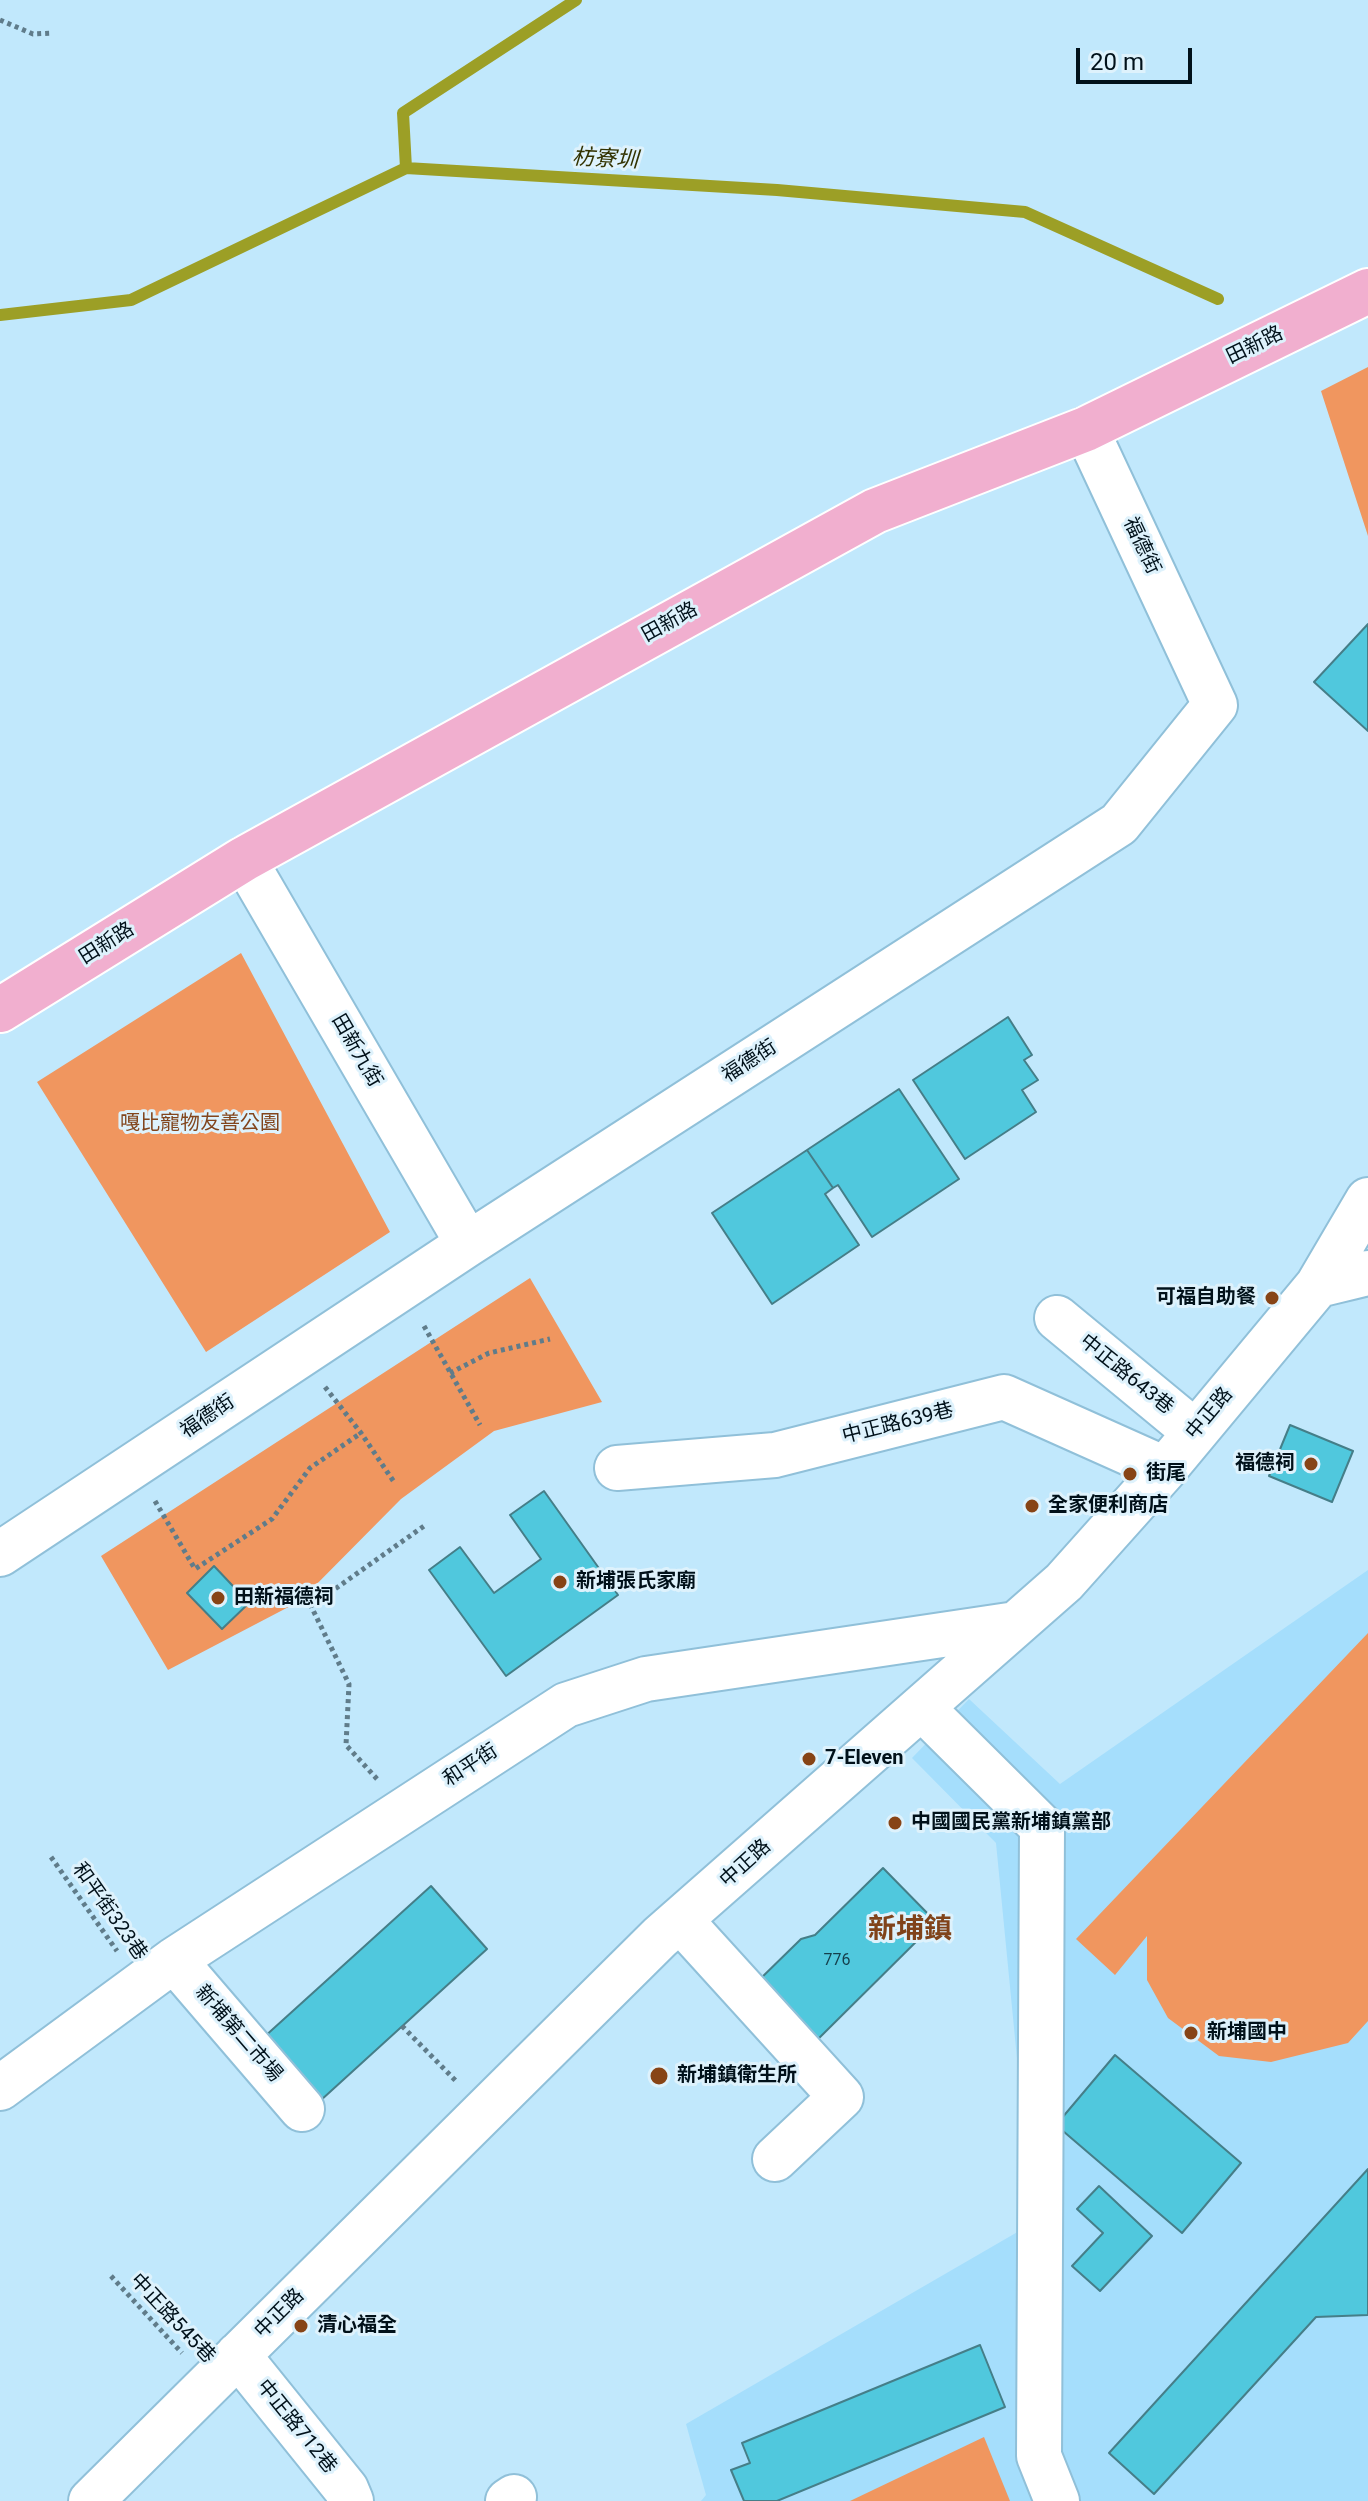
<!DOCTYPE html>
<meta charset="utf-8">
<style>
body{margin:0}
#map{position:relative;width:1368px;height:2501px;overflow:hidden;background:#c1e8fc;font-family:Roboto,sans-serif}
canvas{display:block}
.scale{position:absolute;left:1076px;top:48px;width:116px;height:36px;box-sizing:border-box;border:4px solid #01111a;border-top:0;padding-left:10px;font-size:24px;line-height:28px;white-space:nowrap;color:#01111a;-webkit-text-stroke:6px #def2fc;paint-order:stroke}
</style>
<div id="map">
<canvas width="1368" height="2501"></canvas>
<div class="scale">20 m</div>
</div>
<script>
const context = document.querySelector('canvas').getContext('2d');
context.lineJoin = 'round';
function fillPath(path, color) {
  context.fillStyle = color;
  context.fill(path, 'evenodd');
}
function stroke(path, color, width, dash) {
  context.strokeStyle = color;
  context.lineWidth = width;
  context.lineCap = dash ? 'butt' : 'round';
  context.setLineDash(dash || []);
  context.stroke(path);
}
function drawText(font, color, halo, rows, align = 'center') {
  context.font = font + ' Roboto,"Noto Sans TC",sans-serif';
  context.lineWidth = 6;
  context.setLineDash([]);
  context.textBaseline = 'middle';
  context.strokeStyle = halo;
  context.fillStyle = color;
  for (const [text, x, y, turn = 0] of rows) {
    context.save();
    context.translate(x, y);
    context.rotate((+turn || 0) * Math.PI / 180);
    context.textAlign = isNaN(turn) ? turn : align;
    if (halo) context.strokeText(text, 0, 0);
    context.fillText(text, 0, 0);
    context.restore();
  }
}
fillPath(new Path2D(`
 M1368 1570V2501H701L706 2495 686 2424 1033 2223 996 1843 912 1758 969 1699 1060 1784Z`), '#a5defc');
fillPath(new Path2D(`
 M1368 367V536L1321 391Z
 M241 953 390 1232 206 1352 37 1082Z
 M530 1278 602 1402 494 1431 401 1499 300 1601 168 1670 101 1556Z
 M1368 1633V2021L1348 2043 1271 2062 1219 2056 1168 2018 1147 1980V1936L1115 1975 1076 1939Z
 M984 2437 1010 2501H850Z`), '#f0965f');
stroke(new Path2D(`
 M406 168 403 113 576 0
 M0 315 131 300 406 168 777 190 1025 212 1218 299`), '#9c9f26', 12);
const building = new Path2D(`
 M1368 624V731L1314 682Z
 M1008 1017 1032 1055 1024 1060 1038 1080 1022 1090 1036 1112 965 1159 913 1080Z
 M899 1089 959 1179 872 1237 838 1185 833 1188 807 1150Z
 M807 1150 833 1188 825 1194 859 1245 772 1304 712 1213Z
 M1290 1425 1353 1451 1332 1502 1269 1476Z
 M544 1491 618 1595 506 1676 429 1570 460 1547 494 1593 541 1559 510 1515Z
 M214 1566 249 1603 222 1629 187 1593Z
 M883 1868 936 1922 804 2053 755 1984 801 1939 815 1935Z
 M431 1886 487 1949 320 2101 263 2038Z
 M1115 2055 1241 2163 1182 2233 1056 2125Z
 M1368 2169V2315L1316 2317 1154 2494 1109 2453Z
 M1099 2186 1152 2236 1100 2291 1072 2266 1103 2233 1077 2209Z
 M980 2345 1005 2407 777 2501H744L731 2470 750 2463 742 2443Z`);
fillPath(building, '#50c8dd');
stroke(building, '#457e88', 2);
const minor = new Path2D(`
 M244 859 468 1244
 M1318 1285 1368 1273
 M1057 1318 1195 1432
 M617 1468 775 1455 1004 1397 1165 1469
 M0 1554 468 1244 1119 824 1215 705 1086 429
 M922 1708 1042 1827 1039 2456 1057 2501
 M681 1921 841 2097 775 2159
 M174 1960 302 2109
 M0 2088 174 1960 566 1705 646 1679 1016 1624
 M238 2355 346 2489 351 2501
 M91 2501 660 1937 1064 1582 1165 1469 1318 1285 1368 1200
 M508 2501 514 2497`);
const major = new Path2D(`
 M0 1010 244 859 875 511 1086 429 1368 291`);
stroke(minor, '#90c0d9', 48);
stroke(major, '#fff', 48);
stroke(new Path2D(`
 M0 20 33 34 53 33
 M424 1326 480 1425
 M450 1373 489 1353 550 1339
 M325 1387 361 1433 394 1482
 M155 1501 195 1569 272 1519 310 1468 361 1433
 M377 1779 346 1745 349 1684 311 1606 424 1526
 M51 1857 117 1951
 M402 2026 456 2081
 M111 2276 182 2353`), '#607c8a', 5, [4, 4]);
stroke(minor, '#fff', 44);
stroke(major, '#f1afcf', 44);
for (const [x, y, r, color] of [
 [1272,1298,8,"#874416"],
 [1311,1464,8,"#874416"],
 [1130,1474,8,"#874416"],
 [1032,1506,8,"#874416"],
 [560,1582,8,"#874416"],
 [218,1598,8,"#874416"],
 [809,1759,8,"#874416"],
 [895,1823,8,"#874416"],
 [1191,2033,8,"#874416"],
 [659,2076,10,"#874416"],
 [301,2326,8,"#874416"]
]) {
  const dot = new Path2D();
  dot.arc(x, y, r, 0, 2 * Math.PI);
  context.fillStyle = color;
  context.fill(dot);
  stroke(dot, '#def2fc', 3);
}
drawText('16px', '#153f4b', null, [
 ["776",837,1961]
]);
drawText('20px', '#01111a', '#def2fc', [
 ["田新路",1255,346,-26],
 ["福德街",1141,546,65],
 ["田新路",670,623,-29],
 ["田新路",107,944,-32],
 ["田新九街",356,1051,60],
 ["福德街",750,1062,-33],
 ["中正路643巷",1126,1375,39],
 ["中正路",1210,1414,-50],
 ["福德街",208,1417,-34],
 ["中正路639巷",898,1424,-14],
 ["和平街",471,1766,-33],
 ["中正路",746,1864,-42],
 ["和平街323巷",109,1912,55],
 ["新埔第二市場",238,2034,49],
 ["中正路",280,2314,-45],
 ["中正路545巷",172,2319,47],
 ["中正路712巷",296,2427,51]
]);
drawText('20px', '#82451c', '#def2fc', [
 ["嘎比寵物友善公園",200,1124]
]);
drawText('bold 20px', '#01111a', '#def2fc', [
 ["可福自助餐",1256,1298,"right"],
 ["福德祠",1295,1464,"right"],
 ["街尾",1146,1474],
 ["全家便利商店",1048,1506],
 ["新埔張氏家廟",576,1582],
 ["田新福德祠",234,1598],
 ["7-Eleven",825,1759],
 ["中國國民黨新埔鎮黨部",911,1823],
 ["新埔國中",1207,2033],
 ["新埔鎮衛生所",677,2076],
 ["清心福全",317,2326]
], 'left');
drawText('italic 22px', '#323201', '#def2fc', [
 ["枋寮圳",605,160,3]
]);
drawText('bold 28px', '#80431a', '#def2fc', [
 ["新埔鎮",910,1931]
]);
</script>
